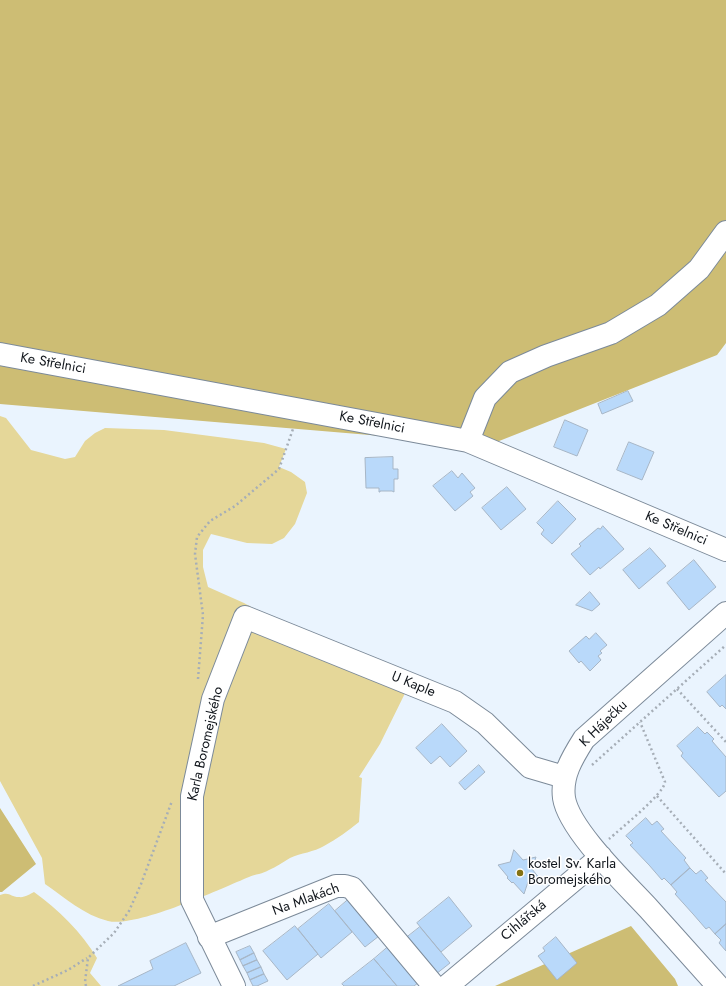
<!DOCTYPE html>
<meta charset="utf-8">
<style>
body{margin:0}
canvas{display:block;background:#eaf4fe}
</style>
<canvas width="726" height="986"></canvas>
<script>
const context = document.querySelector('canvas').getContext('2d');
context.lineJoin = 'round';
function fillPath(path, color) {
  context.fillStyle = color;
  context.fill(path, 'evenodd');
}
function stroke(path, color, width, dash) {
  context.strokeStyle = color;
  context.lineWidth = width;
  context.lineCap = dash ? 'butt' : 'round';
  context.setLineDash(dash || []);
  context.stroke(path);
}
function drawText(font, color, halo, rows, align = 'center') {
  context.font = font + ' Jost,sans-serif';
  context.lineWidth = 3;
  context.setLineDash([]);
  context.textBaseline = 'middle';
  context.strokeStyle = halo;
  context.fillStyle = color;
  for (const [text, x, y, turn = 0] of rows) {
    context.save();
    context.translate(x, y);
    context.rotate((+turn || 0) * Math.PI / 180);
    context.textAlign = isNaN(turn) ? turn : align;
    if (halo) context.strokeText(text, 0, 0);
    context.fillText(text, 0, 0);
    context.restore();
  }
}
fillPath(new Path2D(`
 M0 416 6 418 31 450 65 459 75 457 85 441 95 433 105 428 164 430 264 443 286 449 279 467 291 472 305 482 307 493 295 524 284 538 272 544 247 543 211 534 203 550V567L208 587 244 603 278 622 414 675 380 744 359 777 362 778 359 822C348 831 337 839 324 846 314 852 301 853 290 858 283 862 276 867 269 870 263 874 255 874 249 877 220 889 136 928 108 921 84 915 65 898 45 884L42 858 0 781Z
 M34 892C58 909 82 933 97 958L90 973 101 986H0V895C10 891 10 897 19 897 24 898 30 894 34 892Z`), '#e5d799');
fillPath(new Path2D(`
 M0 0H726V343L717 355 489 445 0 404Z
 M0 808 36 864 2 892H0Z
 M631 926 675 979 678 986H495Z`), '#cdbd74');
const building = new Path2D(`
 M628 391 633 401 602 414 598 404Z
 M565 420 588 430 577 456 554 447Z
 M629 442 654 452 642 480 617 470Z
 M393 457V469H398V479H394V492L392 491H380V492H379V488H366L365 458Z
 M452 471 458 478 462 473 475 488 470 492 473 496 455 511 433 486Z
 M507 487 526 509 501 530 482 508Z
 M558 501 576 519 552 544 541 534 544 530 537 523Z
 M603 526 624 549 600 569 599 567 590 575 571 554 581 546 579 544 598 528 600 529Z
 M650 548 666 566 639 589 623 570Z
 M694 560 716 587 689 610 667 583Z
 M590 592 600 604 592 611 576 605Z
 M596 633 607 645 600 651 602 653 598 656 601 660 590 671 581 661 579 663 569 651 586 636 589 639Z
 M726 675V709L722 705 720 707 707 692Z
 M442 724 467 751 450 767 440 756 431 764 416 748Z
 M698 727 705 734 707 732 714 739 712 741 726 757V791L719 797 681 756 683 753 677 746Z
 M479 765 485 772 465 790 459 783Z
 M646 818 652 825 657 821 664 829 661 831 686 858 684 860 690 868 671 885 664 878 662 880 649 865 630 845 633 843 626 836Z
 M514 850 523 860 536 857 532 869 540 879 528 882 524 894 513 882 512 883 507 878 508 877 498 865 510 862Z
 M690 868 696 874 701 870 708 878 705 880 726 902V924L715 934 709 927 706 929 693 914 675 894 677 892 671 885Z
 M449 897 472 926 441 952 417 923Z
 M349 899 379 936 365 947 335 911Z
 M329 904 352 932 321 958 298 929Z
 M726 924V951L719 943 721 940 715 934Z
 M295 926 318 954 287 980 263 951Z
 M420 927 450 963 436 974 406 938Z
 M556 937 577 963 557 980 538 956 545 951 543 948Z
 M186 943 201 973 174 986H118L153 969 150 961Z
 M250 946 254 953 240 960 236 952Z
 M388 947 418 983 414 986H397L374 959Z
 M254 953 257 960 243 966 240 960Z
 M374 959 397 986H344L342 984Z
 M257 960 261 967 247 973 243 966Z
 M261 967 264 974 250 980 247 973Z
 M264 974 268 981 257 986H253L250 980Z`);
fillPath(building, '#b9d9fa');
stroke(building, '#a7b6c6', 1);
const minor = new Path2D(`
 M0 354 468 441 726 550
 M468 441 485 398 510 372 546 356 611 333 658 305 699 269 726 232
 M209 937 336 886H345L352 888 434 986
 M234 986 192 900V796L213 699 245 617 455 702 485 723 530 767 564 777
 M447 986 601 857
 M718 986C695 960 672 935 649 909 626 884 569 830 564 798 561 776 572 758 584 739L726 613`);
stroke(minor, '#7c8a99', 24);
stroke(new Path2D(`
 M198 679 203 615 195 554 197 537 210 521 235 506 279 469 293 429
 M677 689 726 742
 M592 765 726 645
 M657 796 726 874
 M609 839C620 829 664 794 665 782L640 722
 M33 986 68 970 87 958
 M86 986 85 982 88 958 114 933 129 911 141 884 172 801`), '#a6aeb7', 2.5, [2, 3]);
stroke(minor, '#fff', 22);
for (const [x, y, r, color] of [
 [520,873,4,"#847214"]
]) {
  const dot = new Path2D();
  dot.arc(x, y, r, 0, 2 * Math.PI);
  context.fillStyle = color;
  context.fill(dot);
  stroke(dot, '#fff', 1.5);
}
drawText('14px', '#11161c', '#fff', [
 ["Ke Střelnici",53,364,10],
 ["Ke Střelnici",372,423,11],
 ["Ke Střelnici",676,529,23],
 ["U Kaple",413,685,22],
 ["K Háječku",604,724,-44],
 ["Karla Boromejského",206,744,-77],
 ["Na Mlakách",306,900,-20],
 ["Cihlářská",524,921,-40]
]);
drawText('14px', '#11161c', '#fff', [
 ["kostel Sv. Karla",528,865],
 ["Boromejského",528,881]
], 'left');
</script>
